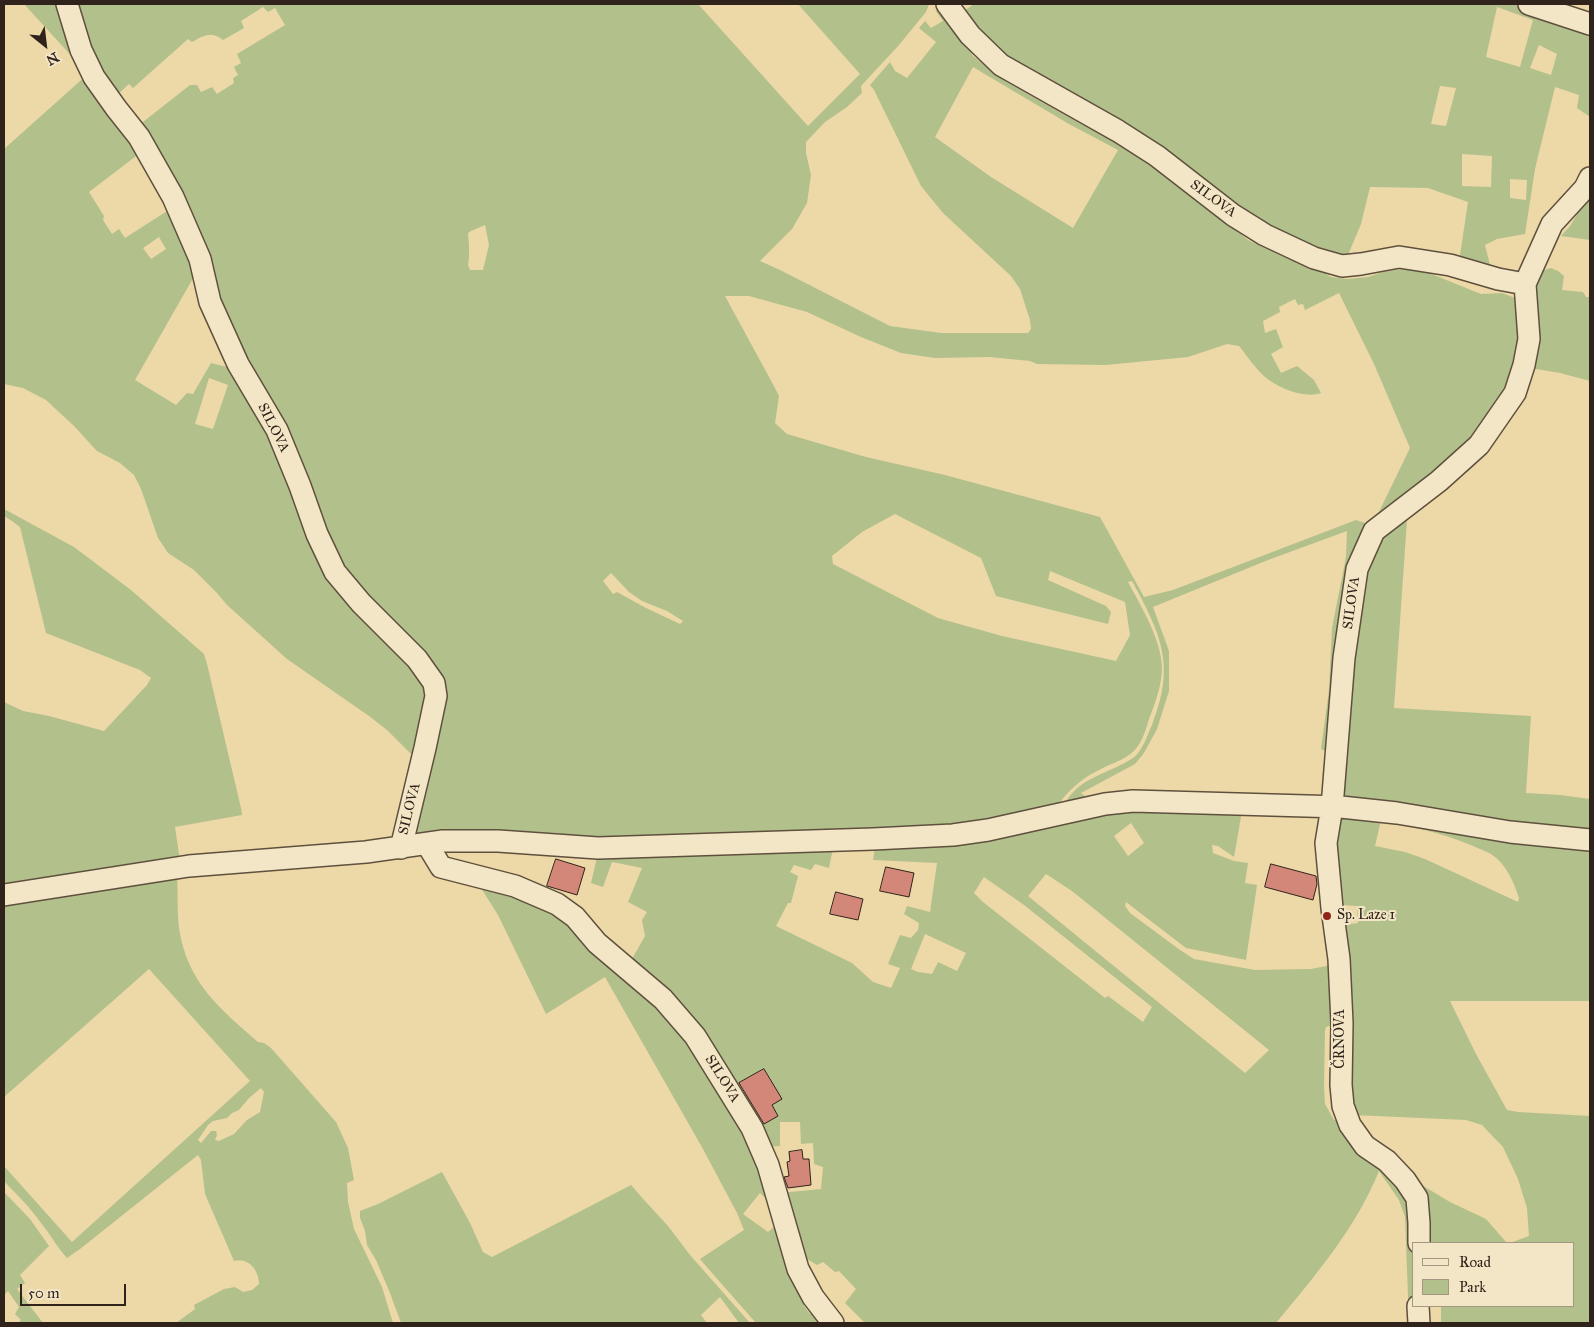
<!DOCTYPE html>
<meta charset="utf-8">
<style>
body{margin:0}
#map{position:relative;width:1594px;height:1327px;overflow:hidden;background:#edd8a7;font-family:"IM FELL Great Primer",serif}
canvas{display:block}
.frame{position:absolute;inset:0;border:5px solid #30231b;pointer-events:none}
.legend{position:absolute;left:1412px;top:1242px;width:162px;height:65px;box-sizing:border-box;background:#f3e6c6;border:1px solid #a59882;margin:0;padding:6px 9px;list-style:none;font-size:15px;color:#30231b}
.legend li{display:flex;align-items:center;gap:10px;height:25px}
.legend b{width:25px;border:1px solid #a59882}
.north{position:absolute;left:20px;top:20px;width:50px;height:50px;-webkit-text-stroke:4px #f3e6c6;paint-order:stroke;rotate:151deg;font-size:14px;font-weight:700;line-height:20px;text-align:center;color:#30231b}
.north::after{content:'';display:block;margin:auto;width:18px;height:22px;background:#30231b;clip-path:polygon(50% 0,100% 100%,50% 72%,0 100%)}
.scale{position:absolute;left:20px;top:1284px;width:106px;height:22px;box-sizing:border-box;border:2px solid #30231b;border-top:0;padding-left:6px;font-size:15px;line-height:18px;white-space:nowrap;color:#30231b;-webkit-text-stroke:4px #f3e6c6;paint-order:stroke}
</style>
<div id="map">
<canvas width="1594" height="1327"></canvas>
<div class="frame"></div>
<ul class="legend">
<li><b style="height:6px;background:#f3e6c6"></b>Road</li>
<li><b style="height:14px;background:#b2c08c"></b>Park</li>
</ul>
<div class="north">N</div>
<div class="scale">50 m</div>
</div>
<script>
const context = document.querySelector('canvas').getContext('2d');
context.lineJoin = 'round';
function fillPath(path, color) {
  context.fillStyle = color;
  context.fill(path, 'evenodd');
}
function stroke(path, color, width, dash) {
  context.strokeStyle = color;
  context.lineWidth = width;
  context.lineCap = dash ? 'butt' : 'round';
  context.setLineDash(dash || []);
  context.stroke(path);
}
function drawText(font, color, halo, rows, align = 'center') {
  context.font = font + ' "IM FELL Great Primer",serif';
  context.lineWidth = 4;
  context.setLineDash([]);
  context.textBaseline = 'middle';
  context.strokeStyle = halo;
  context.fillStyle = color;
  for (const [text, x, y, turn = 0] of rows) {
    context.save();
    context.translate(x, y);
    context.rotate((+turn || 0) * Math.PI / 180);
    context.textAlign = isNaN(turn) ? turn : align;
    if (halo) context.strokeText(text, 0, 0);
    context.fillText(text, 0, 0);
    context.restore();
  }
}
fillPath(new Path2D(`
 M24 4H65L77 62Z
 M71 4H698L808 126 860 74 798 4H929L926 12 899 45 861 86 862 93 847 107 825 122 806 142V153L811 175 807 203 792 229 760 261 780 270 890 326 941 333H1028L1031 329 1030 320 1020 289 1011 276 943 213 921 186 874 90 870 85 890 62 895 71 907 78 936 42 919 28 925 21 931 28 943 21 936 11 939 7 954 22 973 56 1006 82 1090 129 1123 145 1150 162 1248 240 1286 258 1320 270 1331 277 1347 279 1368 277 1383 272 1403 269 1429 273 1481 294 1502 293 1515 298 1524 296 1525 350 1484 436 1373 524 1371 519 1378 514 1410 448 1374 364 1339 293 1305 310 1303 304 1298 305 1295 299 1279 307 1280 312 1263 321 1265 333 1276 329 1283 347 1271 354 1281 373 1297 366 1314 380 1321 393C1305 399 1278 388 1265 377 1255 368 1247 356 1239 346L1227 344 1188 357 1106 365 1037 364 1030 361 989 357 935 358 901 353 861 337 807 312 749 296H725L775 388 779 396 775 423 787 434 866 457 945 475 1100 517 1144 597 1173 590 1356 520 1365 523 1327 801 1169 795 983 824 673 843 412 835 439 702 348 583 248 374 139 130 143 122 190 85H197L201 92 212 87 217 94 234 83 233 78 238 75 234 67 241 63 237 54 285 25 275 8 268 12 263 7 241 21 244 28 223 40C211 31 205 35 192 42L188 39 133 88 129 84 114 98ZM973 67 1069 124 1118 150 1073 228 991 177 935 137ZM485 225 489 245 483 270H470L468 265C470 253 469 245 468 233L471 231ZM895 514 981 558 996 596 1108 624 1111 612 1106 606 1048 580 1050 571 1125 602 1130 635 1116 661 1002 636 938 618 833 564 832 556 862 532ZM1347 531 1346 557 1332 628 1329 690 1321 749 1332 754 1322 798 1150 791 1085 796 1081 793 1135 764 1144 753 1157 729 1169 691V651L1153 607 1268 560ZM611 573 629 592 642 601 667 611 683 621 680 624 646 608 617 592 613 594 603 581ZM1132 581C1161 634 1176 665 1152 725 1147 735 1143 751 1133 758 1109 774 1081 776 1065 803L1060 802C1070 789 1085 776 1101 769 1110 764 1121 761 1129 755 1141 747 1145 732 1149 719 1155 703 1162 685 1162 667 1161 639 1141 606 1128 582Z
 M974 4H1517L1554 18 1590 29V117L1577 108 1579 95 1555 87 1535 169 1525 234 1497 239 1485 245 1492 273 1459 262 1468 202 1428 188 1370 187 1361 224 1345 262 1297 246 1007 64 964 11ZM1497 7 1533 20 1520 67 1486 57ZM1539 45 1557 54 1551 75 1530 68ZM1440 86 1456 88 1446 126 1431 124ZM1462 154 1492 156 1491 187 1462 186ZM1510 179 1527 180 1526 200 1510 198Z
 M89 73 144 150 89 192 104 216 103 220 112 234 119 229 125 238 175 206 200 266 135 380 176 405 187 393 193 394 211 363 227 367 232 358 316 540 429 679 420 759 411 754 387 730 369 716 287 659 227 605 217 593 194 570 168 553 158 538 141 489 134 475 120 463 97 451 74 426 46 400 23 388 4 384V149ZM159 237 166 249 151 259 143 248ZM209 378 228 385 213 429 195 424Z
 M1590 193V254V240L1561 236 1570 226Z
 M1551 268 1558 271 1564 276 1562 290 1583 292 1586 297H1589L1590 294V381L1560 373 1530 368 1503 430 1474 466 1407 520 1394 708 1531 716 1526 793 1560 795 1590 799V834L1343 800 1349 649 1370 548 1504 418 1532 313 1537 276 1544 270Z
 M4 509 74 547 131 590 204 654 207 664 241 808 242 815 175 827 180 861 4 889V702L23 711 49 716 104 731 147 685 151 678 140 670 46 633 20 527 12 521 4 516Z
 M1132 809 1242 811 1234 857 1218 846 1212 845 1213 853 1234 861 1248 863 1245 883 1257 885 1246 960 1186 948 1126 902 1125 906 1130 913 1180 950 1194 959 1255 970 1311 969 1336 964 1337 1024 1326 1027 1325 1031 1324 1086 1325 1104 1334 1120H1338L1410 1200 1412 1233 1413 1306 1409 1323 1405 1217 1399 1200 1379 1171C1356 1228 1315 1276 1276 1323H865L845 1303 856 1289 839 1271 835 1272 823 1262 817 1265 797 1253 780 1193 821 1189 823 1167 814 1164 813 1143 801 1144 800 1122H780V1146L765 1147 751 1121 628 966 645 936 642 920 647 912 628 902 642 868 612 862 603 887 591 883 598 853 833 848 829 868 815 864 811 870 794 865 790 872 798 876 791 903H788L776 926 852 963 873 982 891 988 900 968 888 964 900 935 911 938 918 930 919 923 904 914 907 906 930 912 937 863 873 860 875 846ZM1131 823 1144 843 1128 856 1114 836ZM1046 874 1072 891 1269 1050 1245 1073 1028 896ZM984 877 1024 905 1152 1007 1143 1022 1108 996 1105 998 983 902 974 893ZM925 934 966 953 957 971 938 962 932 974 918 972 911 969Z
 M1355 814 1590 848V1001H1450L1476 1054 1507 1110 1518 1112 1590 1116V1323H1441V1306H1573V1243H1510L1529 1236 1527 1208 1518 1179 1503 1147 1482 1125 1466 1120 1353 1115 1342 925 1358 923 1357 906 1341 905 1333 833 1341 817ZM1381 820C1412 827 1444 833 1473 846 1479 849 1486 851 1491 854 1506 864 1514 882 1519 898L1518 902 1425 859 1405 852 1375 846Z
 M177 874C178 891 177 910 179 928 187 982 219 1008 258 1042L264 1043 271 1048 336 1122 348 1148 354 1180 347 1183 348 1202 354 1229 382 1287 393 1323H176L195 1309 194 1305 224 1289 235 1287 243 1292 252 1290 259 1284C259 1270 248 1257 234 1261L205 1194 201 1160 198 1155 80 1249 67 1258C57 1247 50 1234 41 1223 30 1207 17 1195 4 1181V1166L72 1242 250 1081 149 969 4 1097V903ZM261 1088 264 1092 260 1112 247 1120 234 1134 219 1141 215 1140 217 1135 216 1131H211L201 1143 198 1140 208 1125 213 1121 227 1118 232 1113 239 1110 249 1098Z
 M476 880 542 899 658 999 746 1125 771 1204 760 1193 743 1214 768 1232 780 1222 810 1298 804 1306 810 1314 818 1309 832 1323H756L705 1265 700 1259 744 1230 737 1213 703 1149 605 977 546 1014 498 915Z
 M442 1172 470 1223 483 1252 492 1257 631 1185 645 1201 668 1226 690 1255 750 1323H739L720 1297 701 1315 707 1323H401L390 1293 376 1260 367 1245 365 1231 360 1218V1211L378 1204Z
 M1415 1181 1450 1202 1486 1219 1507 1243H1422Z
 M4 1192 30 1219 49 1246 20 1275 25 1283 17 1289 43 1323H18L21 1320 15 1314 19 1307 8 1291 4 1295Z`), '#b2c08c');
const building = new Path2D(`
 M556 859 585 868 577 895 547 886Z
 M1271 864 1316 876 1317 884 1313 900 1265 887Z
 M886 867 914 873 909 897 880 891Z
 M836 892 863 899 858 920 830 914Z
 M764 1069 782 1099 772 1105 778 1116 764 1124 739 1083Z
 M802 1150 803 1159H809L811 1185 788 1188 784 1177 789 1176 787 1162 790 1161 789 1152Z`);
fillPath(building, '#d28778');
stroke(building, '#30231b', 1);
const minor = new Path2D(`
 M67 4 81 50 94 77 116 108 139 137 173 197 200 259 210 302 238 364 277 430 300 486 317 534 335 572 361 603 417 659 434 683 436 696 425 748 401 848
 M947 4 970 35 1001 65 1118 131 1157 156 1233 215 1265 235 1314 258 1342 266 1361 264 1399 257 1450 265 1498 279 1525 284
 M1529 4 1590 24
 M427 844 441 867 515 886 557 904 575 917 597 943 663 999 695 1036 752 1128 768 1165 798 1269 813 1297 833 1323
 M4 895 189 866 366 852 443 841H498L598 848 873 839 953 835 988 830 1105 804 1133 801 1341 807 1397 813 1510 832 1590 840
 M1419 1243V1223L1417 1198 1405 1180 1387 1161 1365 1146 1350 1125 1343 1106 1341 1085 1342 1023 1339 959 1332 908 1326 843 1332 807 1344 658 1357 569 1374 531 1439 481 1479 445 1515 393 1524 365 1529 339 1525 284 1552 224 1585 188 1590 178
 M1418 1306 1419 1323`);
stroke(minor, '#5f503e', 24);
stroke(minor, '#f3e6c6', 21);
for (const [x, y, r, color] of [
 [1327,916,5,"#8f2418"]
]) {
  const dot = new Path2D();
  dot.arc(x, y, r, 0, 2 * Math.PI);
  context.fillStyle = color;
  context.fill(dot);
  stroke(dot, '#f3e6c6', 2);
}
drawText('14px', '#30231b', '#f3e6c6', [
 ["SILOVA",1213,199,36],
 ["SILOVA",273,428,63],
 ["SILOVA",1352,603,-82],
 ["SILOVA",410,809,-76],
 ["ČRNOVA",1341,1039,-90],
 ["SILOVA",722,1079,58]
]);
drawText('14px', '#30231b', '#f3e6c6', [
 ["Sp. Laze 1",1337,916]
], 'left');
</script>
